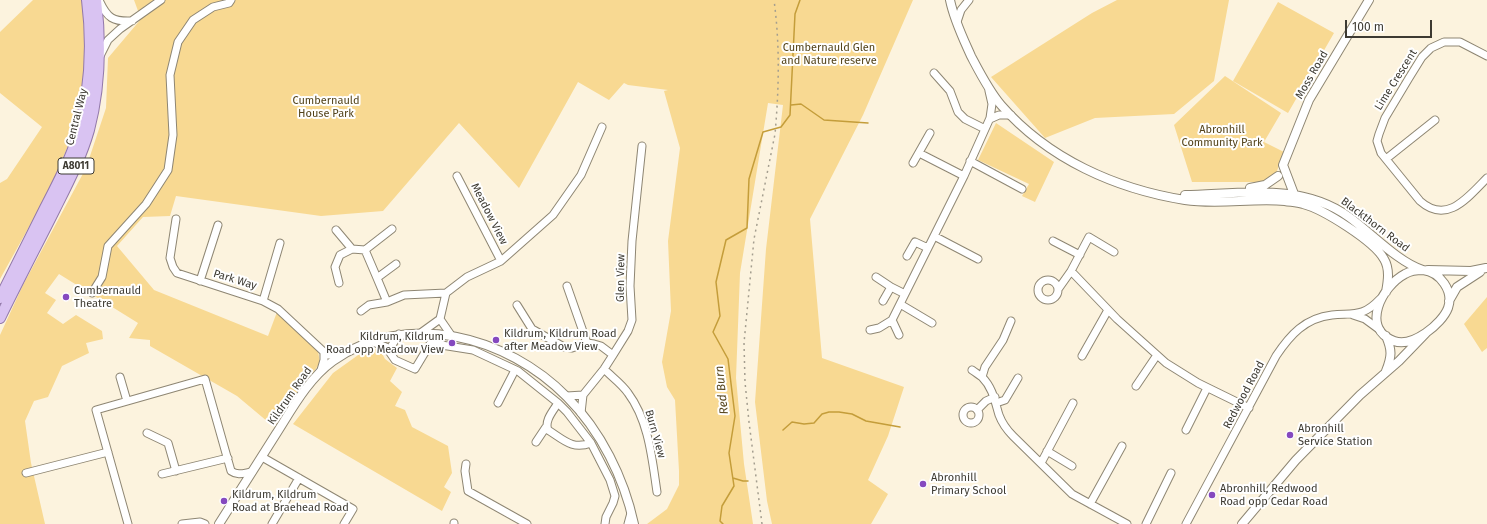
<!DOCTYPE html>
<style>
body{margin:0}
#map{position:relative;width:1487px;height:524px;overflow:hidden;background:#fcf3de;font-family:"Fira Sans",sans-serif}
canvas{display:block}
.scale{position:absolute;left:1345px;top:20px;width:87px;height:18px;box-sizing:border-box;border:2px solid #3d3a32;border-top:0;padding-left:5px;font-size:12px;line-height:14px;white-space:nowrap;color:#3d3a32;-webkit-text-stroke:3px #fff;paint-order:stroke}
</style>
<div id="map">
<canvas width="1487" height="524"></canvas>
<div class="scale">100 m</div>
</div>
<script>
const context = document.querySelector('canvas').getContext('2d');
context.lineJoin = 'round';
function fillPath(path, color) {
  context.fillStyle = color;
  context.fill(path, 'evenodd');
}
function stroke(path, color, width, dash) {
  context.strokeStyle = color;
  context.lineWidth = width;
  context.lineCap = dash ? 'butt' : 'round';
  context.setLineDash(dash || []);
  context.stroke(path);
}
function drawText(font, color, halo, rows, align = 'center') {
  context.font = font + ' "Fira Sans",sans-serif';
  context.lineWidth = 4;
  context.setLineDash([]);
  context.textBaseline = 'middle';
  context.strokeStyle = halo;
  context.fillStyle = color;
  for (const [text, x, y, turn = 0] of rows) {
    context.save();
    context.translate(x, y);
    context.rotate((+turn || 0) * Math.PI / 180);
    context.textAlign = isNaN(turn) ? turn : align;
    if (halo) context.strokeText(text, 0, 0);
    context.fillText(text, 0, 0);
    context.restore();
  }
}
fillPath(new Path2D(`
 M33 0H84L87 55 77 124 49 191 0 279V183L7 179 42 127 0 93V32Z
 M134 0H913L863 115 810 219 822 358 904 387 888 436 868 480 888 494 871 524H772L767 501 755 402 766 249 783 105 768 103 740 273 736 378 744 464 753 524H647L667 509 679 485V471L675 400 667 387 662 362 671 311 668 241 680 148 664 91 668 90 628 85 624 83 609 100 578 82 519 188 459 123 383 211 321 216 176 196 170 216 143 217 117 246 154 290 268 336 277 312 318 351 320 363 274 427 237 396 150 346V340L129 338 138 323 59 274 45 293 56 300 47 313 63 324 76 315 102 331 103 339 86 343 89 353 62 366 48 397 34 401 25 421 31 463 45 524H0V335L23 285 86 168 106 108 108 58 141 19Z
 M1117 0H1229L1214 81 1174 114 1095 118 1045 138 991 77 1092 13Z
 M1278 2 1334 33 1288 113 1233 81Z
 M1225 76 1281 113 1264 142 1284 152 1277 171 1266 182H1192L1174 125Z
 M996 123 1054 162 1035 202 1022 196 1029 184 978 160Z
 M1487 297V348L1482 352 1464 324Z
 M379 348 385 359 397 368 390 381 402 392 395 406 405 410 412 427 448 446 452 473 444 487 451 492 442 511 293 424 333 373 361 353Z`), '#f8d992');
stroke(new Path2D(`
 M791 105 801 104 824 120 868 123
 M783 430 792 422 804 424 814 423 822 414 829 412H839L852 414 866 421 900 427
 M733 478 743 481H748
 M723 524 720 521 722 506 734 486 729 453 735 416 728 359 713 332 720 316 716 282 726 240 747 228 749 179 763 132 781 127 790 115 795 14 800 0`), '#c49d3a', 1.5);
const minor = new Path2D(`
 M99 0C107 18 113 22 132 21
 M957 22 961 10 969 0
 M100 56 108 40 120 29 161 0
 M1487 56 1460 42H1444L1431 48 1422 57 1409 78 1385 118 1379 134 1377 141 1381 153 1420 201C1447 225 1468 197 1487 178
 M934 73 950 91 958 112 965 119 985 129
 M990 119 999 115H1011
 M919 153 964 176
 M1386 159 1435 120
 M970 161 1022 189
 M913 163 930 133
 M457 176 501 261
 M176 219 170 258 173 267 177 273 263 301 278 309 324 352 329 355H341
 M336 230 352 249
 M934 236 978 259
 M1053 241 1080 255
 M365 250 392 229
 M907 256 915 242 928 248
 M1071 271 1117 319 1166 363 1198 383 1249 408
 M876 277 891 287
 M377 278 396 264
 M1038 290a10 10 0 1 1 20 0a10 10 0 1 1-20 0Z
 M200 281 218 225
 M339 283 335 267 340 255 352 249 365 250 377 278 387 302
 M567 286 587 343
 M1059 288 1071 271 1089 237 1114 252
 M92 293 102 277 108 246 146 204 168 170 173 135 170 75 178 42 193 20 213 7 229 3 231 0
 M263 301 280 243
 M883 301 891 287 905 294
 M900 304 932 323
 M517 305 532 329 564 347 572 348 587 343 594 344 601 346 613 355
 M361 311 369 305 387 302 404 295 446 293
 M1353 315 1365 319 1380 330
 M440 319 451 335
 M892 320 899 335
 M870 330 879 328 892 320 964 176 990 118 992 104 989 91
 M422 332 440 319 446 293 467 277 501 261 553 215 581 175 602 127
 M370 341 386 347 395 360 415 369 430 344H435L473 350 518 371 558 403 567 412 591 443 610 480 615 496 613 503 606 517 605 524
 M389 350 399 334
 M1082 356 1108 310
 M604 369C612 377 622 384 628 393 649 421 652 459 657 492
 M321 370 324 360V352
 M972 370C975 372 979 375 982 377 993 388 995 402 999 415 1002 423 1007 430 1013 436L1072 494 1127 524
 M120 377 127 401
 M982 377 985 367 1003 340 1011 321
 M1136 386 1157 355
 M567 396 583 395 604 369 613 355 628 331 632 320 630 286 632 241 642 146
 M498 403 515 370
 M558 403C553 411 544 421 548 430 564 440 572 450 591 443
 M996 403 1005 400 1018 378
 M963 415a8 8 0 1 1 16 0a8 8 0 1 1-16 0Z
 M977 410 986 401 995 397
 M581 413 583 395
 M1186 430 1207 388
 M147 433 168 443 176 471
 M536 442 546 427
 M1047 451 1072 466
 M262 457 353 509 344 524
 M1041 463 1073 403
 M466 464 465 471 468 491 527 524
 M26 473 108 452
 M162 474 228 458
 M1090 504 1122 446
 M128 524 96 410 205 379 231 471C238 476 244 473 252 472
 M182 524 200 522 205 524
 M272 524 299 478
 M454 524V523
 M628 524 631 513
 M1146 524 1171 473
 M1186 524 1276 356C1290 335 1305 318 1332 315 1355 313 1363 317 1380 299`);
const tertiary = new Path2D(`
 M950 0C954 20 963 38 971 56 980 73 989 91 1001 105 1048 159 1116 189 1185 200 1218 205 1252 198 1285 201 1290 202 1297 202 1303 204 1323 209 1374 241 1384 259 1390 269 1388 281 1386 292
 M1250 188 1265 185 1278 176
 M1185 195C1240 194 1301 182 1349 217 1370 232 1399 263 1423 270
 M1297 198 1294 194 1283 165 1309 100 1369 0
 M1423 270C1440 272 1454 291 1448 308 1442 324 1412 348 1394 341 1360 328 1382 286 1405 274 1410 271 1417 270 1423 270Z
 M1428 270 1471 271 1486 268
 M1449 301 1457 287 1480 272
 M1386 336C1392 350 1392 356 1386 371
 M219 524C238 494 257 464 276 434 292 409 308 379 333 361 407 309 507 336 567 397 601 431 624 478 634 524
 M1242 524 1296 460 1360 395 1399 361 1426 333`);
const primary = new Path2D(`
 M0 298C15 268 30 238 45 208 56 186 68 165 76 141 90 95 93 48 87 0
 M0 318C18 281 37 245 55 209 68 183 81 158 89 130 100 88 101 43 96 0`);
stroke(minor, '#8e8673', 9);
stroke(tertiary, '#8e8673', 10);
stroke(primary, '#9279aa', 12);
stroke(minor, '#fff', 7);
stroke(tertiary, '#fff', 8);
stroke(primary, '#d9c3f2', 10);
stroke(new Path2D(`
 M762 524 749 422 745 382 744 343 754 239 775 134C779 89 780 45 774 0`), '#a49e8f', 1.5, [2, 4]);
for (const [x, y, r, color] of [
 [66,297,4,"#8549bf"],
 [496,340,4,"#8549bf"],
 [452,343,4,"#8549bf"],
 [1290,435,4,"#8549bf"],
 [923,484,4,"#8549bf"],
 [1212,495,4,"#8549bf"],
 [224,501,4,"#8549bf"]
]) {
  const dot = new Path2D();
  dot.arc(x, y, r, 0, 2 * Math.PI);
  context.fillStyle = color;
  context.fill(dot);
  stroke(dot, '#fff', 1.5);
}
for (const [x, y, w] of [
 [76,166,36]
]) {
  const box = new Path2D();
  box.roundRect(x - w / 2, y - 8, w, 16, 3);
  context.fillStyle = '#fff';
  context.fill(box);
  stroke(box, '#3d3a32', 1);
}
drawText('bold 10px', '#3d3a32', null, [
 ["A8011",76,166]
]);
drawText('11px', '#53431a', '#fff', [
 ["Cumbernauld Glen",829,48],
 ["and Nature reserve",829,61],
 ["Cumbernauld",326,101],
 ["House Park",326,114],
 ["Abronhill",1222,130],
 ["Community Park",1222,143]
]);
drawText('11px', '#3d3a32', '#fff', [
 ["Moss Road",1312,75,-60],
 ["Lime Crescent",1396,80,-58],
 ["Central Way",77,117,-76],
 ["Meadow View",489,214,63],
 ["Blackthorn Road",1375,225,37],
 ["Glen View",621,278,-89],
 ["Park Way",235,280,17],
 ["Redwood Road",1244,395,-62],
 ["Kildrum Road",290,396,-55],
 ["Burn View",655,434,74]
]);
drawText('11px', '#3d3a32', '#fff', [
 ["Cumbernauld",74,291],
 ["Theatre",74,304],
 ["Kildrum, Kildrum Road",504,334],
 ["after Meadow View",504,347],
 ["Kildrum, Kildrum",444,337,"right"],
 ["Road opp Meadow View",444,350,"right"],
 ["Abronhill",1298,429],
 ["Service Station",1298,442],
 ["Abronhill",931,478],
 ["Primary School",931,491],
 ["Abronhill, Redwood",1220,489],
 ["Road opp Cedar Road",1220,502],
 ["Kildrum, Kildrum",232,495],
 ["Road at Braehead Road",232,508]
], 'left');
drawText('italic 12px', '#594820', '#fff', [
 ["Red Burn",722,390,-96]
]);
</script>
